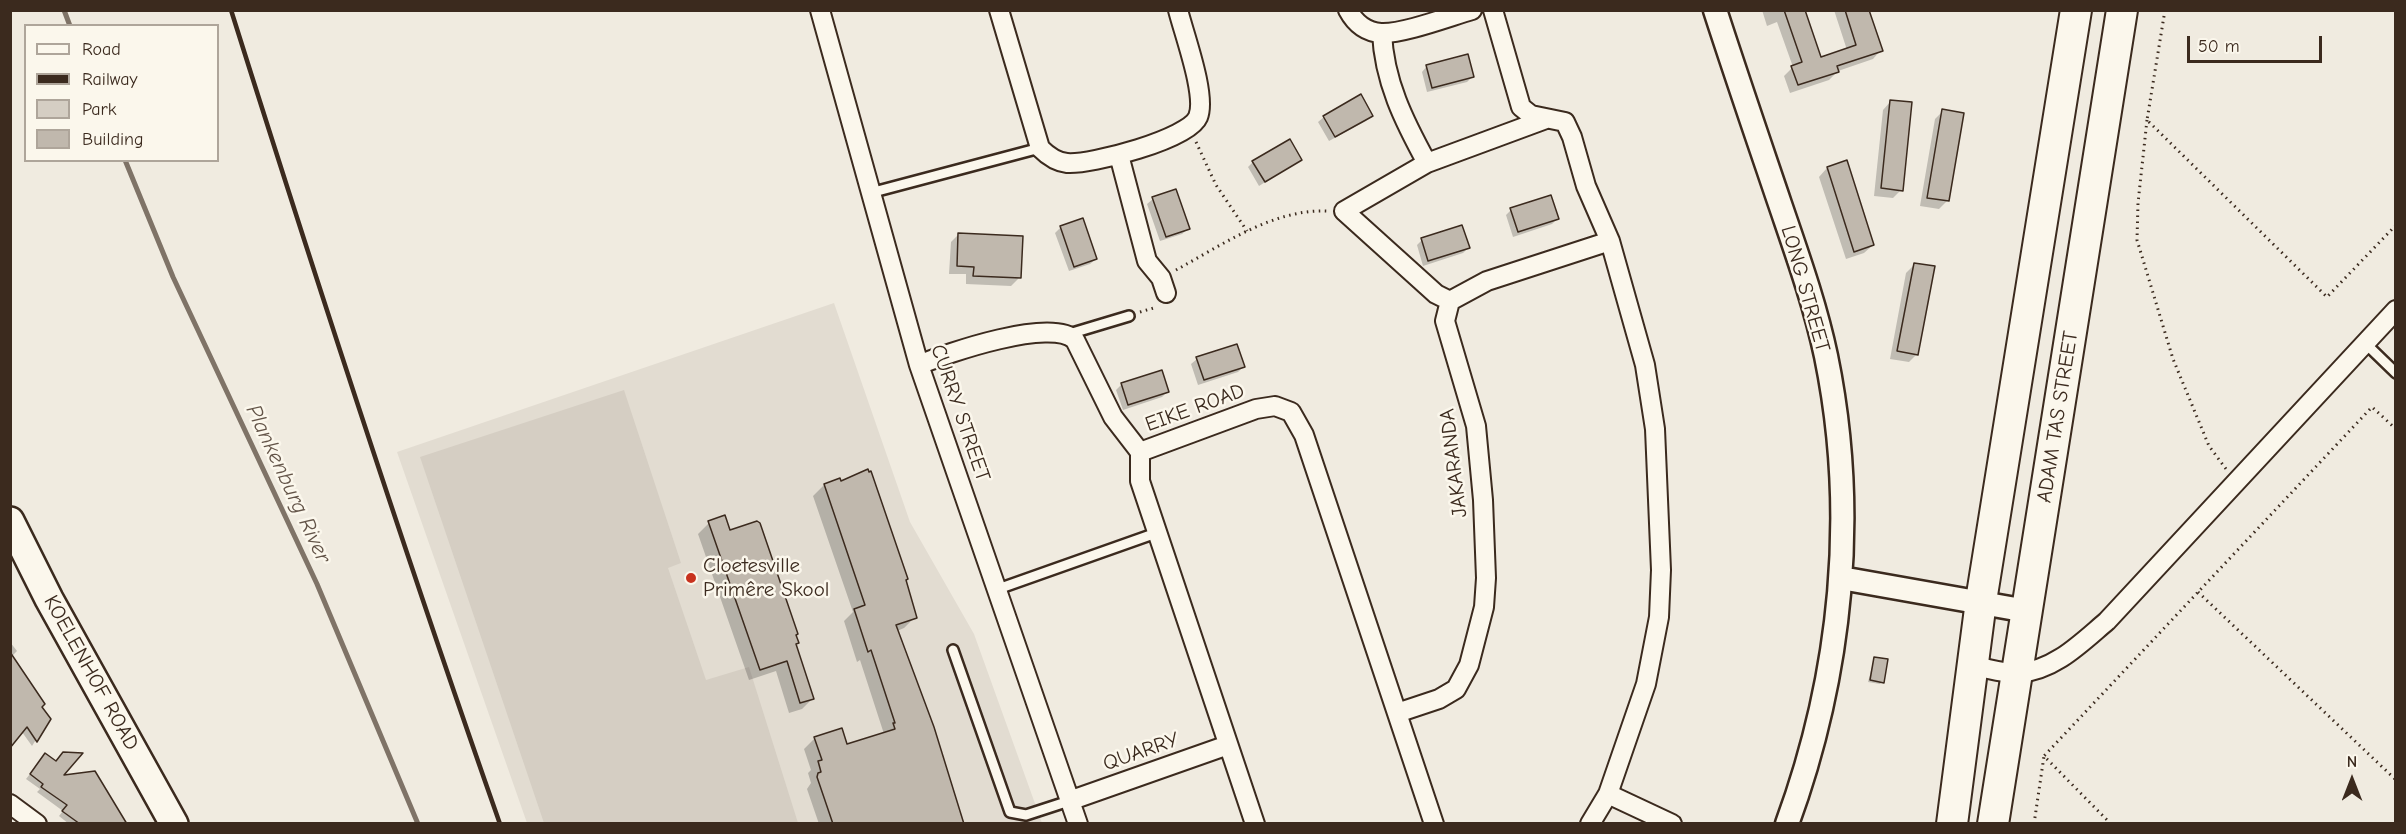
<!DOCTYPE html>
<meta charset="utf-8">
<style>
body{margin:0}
#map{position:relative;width:2406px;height:834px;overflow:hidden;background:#f0ebe0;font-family:"Comic Neue",sans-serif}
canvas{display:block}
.frame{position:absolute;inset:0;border:12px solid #3b2a1e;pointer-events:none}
.legend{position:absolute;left:24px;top:24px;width:195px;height:138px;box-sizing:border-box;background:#fbf7ec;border:2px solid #aea59a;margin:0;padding:8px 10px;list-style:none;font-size:18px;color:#3b2a1e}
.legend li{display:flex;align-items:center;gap:12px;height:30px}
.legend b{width:30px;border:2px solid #aea59a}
.north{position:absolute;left:2322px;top:750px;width:60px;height:60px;-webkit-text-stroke:4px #fbf7ec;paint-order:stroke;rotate:0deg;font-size:16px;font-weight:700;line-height:24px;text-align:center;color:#3b2a1e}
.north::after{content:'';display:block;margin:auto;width:21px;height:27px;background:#3b2a1e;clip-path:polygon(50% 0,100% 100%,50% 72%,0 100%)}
.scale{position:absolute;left:2187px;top:36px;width:135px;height:27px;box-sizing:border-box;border:3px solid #3b2a1e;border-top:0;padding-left:8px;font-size:18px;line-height:21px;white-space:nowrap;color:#3b2a1e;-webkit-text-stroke:4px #fbf7ec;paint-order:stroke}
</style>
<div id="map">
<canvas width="2406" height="834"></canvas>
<div class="frame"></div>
<ul class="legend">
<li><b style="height:8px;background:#fbf7ec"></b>Road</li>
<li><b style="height:8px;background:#3b2a1e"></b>Railway</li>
<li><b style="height:16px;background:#d5cec3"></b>Park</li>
<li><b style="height:16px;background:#c0b8ad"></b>Building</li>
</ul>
<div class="north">N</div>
<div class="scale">50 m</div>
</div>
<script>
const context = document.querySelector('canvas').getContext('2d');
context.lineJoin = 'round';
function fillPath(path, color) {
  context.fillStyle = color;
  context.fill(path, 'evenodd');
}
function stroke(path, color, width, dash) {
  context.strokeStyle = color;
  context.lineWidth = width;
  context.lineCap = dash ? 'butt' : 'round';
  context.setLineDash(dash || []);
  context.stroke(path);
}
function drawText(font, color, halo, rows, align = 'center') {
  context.font = font + ' "Comic Neue",sans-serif';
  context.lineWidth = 5;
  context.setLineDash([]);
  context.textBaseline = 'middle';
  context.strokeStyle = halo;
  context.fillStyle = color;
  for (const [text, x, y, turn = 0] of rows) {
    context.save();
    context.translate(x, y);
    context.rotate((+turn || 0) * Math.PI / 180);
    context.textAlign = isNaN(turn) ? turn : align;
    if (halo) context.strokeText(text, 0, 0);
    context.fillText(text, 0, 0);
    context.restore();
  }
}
fillPath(new Path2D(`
 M834 303 910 522 974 634 1042 823H527L397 452Z`), '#e2dcd1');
fillPath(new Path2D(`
 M624 390 681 563 668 568 706 680 749 667 798 823H544L420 457Z`), '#d5cec3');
fillPath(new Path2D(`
 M1762 10H1810L1804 12 1820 59 1847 50 1834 10H1867L1881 50 1873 59 1838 71 1829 80 1790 93 1784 76 1793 67 1777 22 1767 26Z
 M1427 66 1473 76 1467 82 1427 92 1422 72Z
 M1891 101 1901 190 1893 198 1874 196 1883 110Z
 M1943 111 1947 201 1939 209 1920 206 1935 119Z
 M1371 115 1366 121 1329 141 1318 122 1324 117Z
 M1300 160 1259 186 1248 167 1253 162Z
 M1846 162 1873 245 1864 253 1846 259 1819 177 1827 168Z
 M1153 199 1188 229 1182 234 1160 241 1147 204Z
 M1511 210 1557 219 1552 224 1513 237 1506 215Z
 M1061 227 1096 259 1090 264 1069 271 1055 233Z
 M959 234 1020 277 1011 286 966 284V274H949L951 242Z
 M1422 240 1468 248 1463 253 1423 266 1417 245Z
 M1914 265 1917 354 1909 362 1890 359 1906 273Z
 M1197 359 1243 367 1238 372 1198 385 1191 364Z
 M1122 384 1168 391 1162 397 1123 410 1116 390Z
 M839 480 905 581 915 617 904 628 897 631 963 824H819L807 789 811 783 808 773 811 770 804 749 815 738 846 746 884 734 860 660 857 662 844 621 853 612 813 496 824 485Z
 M709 523 729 532 795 636V645L813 698 802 709 789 713 776 671 749 680 698 534Z
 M10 642 17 651 12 656 49 719 32 746 22 732 10 746Z
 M1874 659 1882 682 1880 684 1868 682Z
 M41 760 60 777 119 824H69L59 816 63 811 37 792 40 789 26 779Z`), '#0003');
stroke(new Path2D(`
 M64 10 70 26
 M125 160 173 277 317 584 418 824`), '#7f7367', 5);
const building = new Path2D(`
 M1784 10H1805L1821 57 1856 45 1845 10H1869L1883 51 1837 66 1839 72 1798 85 1791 66 1802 62Z
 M1468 54 1474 77 1432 88 1426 65Z
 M1361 94 1373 116 1335 137 1323 116Z
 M1890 100 1912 102 1903 191 1881 188Z
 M1942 109 1964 113 1949 201 1927 198Z
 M1290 139 1302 160 1265 182 1252 161Z
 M1847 160 1874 245 1854 252 1827 167Z
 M1176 189 1190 229 1166 237 1152 197Z
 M1551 195 1559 219 1518 232 1510 208Z
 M1083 218 1097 259 1074 267 1060 226Z
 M1462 225 1470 248 1428 261 1421 238Z
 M958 233 1023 236 1021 278 973 276 974 267 957 266Z
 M1914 263 1935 266 1918 355 1897 351Z
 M1237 344 1245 367 1204 380 1196 357Z
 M1162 370 1169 392 1128 405 1121 383Z
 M868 469 869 472 871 471 908 579 906 580 917 618 896 625 934 727 964 824H833L817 777 818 773 821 772 818 761 822 760 814 737 842 728 847 744 895 729 893 723H895L871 650 868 652 854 609 865 605 824 484 840 478 841 481Z
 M725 515 730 530 757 521 760 523 798 634 796 635 799 643 796 644 814 699 800 703 787 661 760 670 708 521Z
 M10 652 45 704 42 707 51 719 37 742 27 727 10 748Z
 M1874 657 1888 659 1884 683 1870 680Z
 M63 752 83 753 64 775 95 771 127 824H80L62 811 67 805 41 787 43 784 30 774 45 753 56 761Z`);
fillPath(building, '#c0b8ad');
stroke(building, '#3b2a1e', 1.5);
const service = new Path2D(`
 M870 193 1040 148
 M1069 334 1129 316
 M2365 343 2396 373
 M998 589 1159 532
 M953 650 1010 812 1026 815 1069 801`);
const minor = new Path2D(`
 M820 10 919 365 1078 824
 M999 10 1040 148C1048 156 1056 162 1067 163 1091 165 1189 139 1198 117 1207 96 1184 34 1178 10
 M1348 10C1355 23 1366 32 1381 33 1403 34 1448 17 1472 10
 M1493 10 1521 107 1531 115 1565 122 1572 137 1586 186 1610 241 1645 365 1655 429 1661 570 1659 617 1646 684 1608 794 1590 824
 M1382 33C1384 81 1404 121 1427 163
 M1119 155 1147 261 1161 278 1166 293
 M1450 301 1436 294 1344 211 1427 163 1546 119
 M919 365C947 353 1052 317 1075 340L1113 417 1140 452
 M1140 452 1256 409 1275 406 1291 412 1304 435 1434 824
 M1140 452V481L1255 824
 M1973 666C1987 668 2005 674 2019 673 2055 670 2081 643 2107 621L2396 310
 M1397 713 1439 699 1456 689 1469 665 1484 607 1486 578 1483 500 1476 426 1445 321 1450 301 1487 281 1610 241
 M1608 794 1672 824
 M1069 801 1228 745
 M10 804 37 824`);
const tertiary = new Path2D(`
 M1715 10C1736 75 1758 139 1780 204 1797 254 1815 304 1826 356 1858 512 1842 674 1787 824
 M1841 578 2027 611`);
const secondary = new Path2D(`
 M10 521 49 599 174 824`);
const primary = new Path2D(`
 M1952 824 1981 601 2076 10
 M1993 824 2122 10`);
stroke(service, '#3b2a1e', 14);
stroke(minor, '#3b2a1e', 22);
stroke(tertiary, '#3b2a1e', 27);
stroke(secondary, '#3b2a1e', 32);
stroke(primary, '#3b2a1e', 34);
stroke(new Path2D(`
 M2165 10 2147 120 2327 297 2396 225
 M2147 120 2138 203 2137 240 2173 359 2209 446 2226 469
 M1196 142 1216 185 1247 231
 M1176 270C1222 245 1273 209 1327 211
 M1140 312 1157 307
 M2198 592 2396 780
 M2034 824 2044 756
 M2111 824 2044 756 2372 407 2396 429`), '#3b2a1e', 3, [1.5, 4.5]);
stroke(service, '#fbf7ec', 9);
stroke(minor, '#fbf7ec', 18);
stroke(tertiary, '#fbf7ec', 22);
stroke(secondary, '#fbf7ec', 27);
stroke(primary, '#fbf7ec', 30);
stroke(new Path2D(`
 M231 10C317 283 405 554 500 824`), '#3b2a1e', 4.5);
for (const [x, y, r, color] of [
 [691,578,6,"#c8321e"]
]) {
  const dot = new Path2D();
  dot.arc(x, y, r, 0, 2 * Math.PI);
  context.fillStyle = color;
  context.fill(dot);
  stroke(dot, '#fbf7ec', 2);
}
drawText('21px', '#3b2a1e', '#fbf7ec', [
 ["LONG STREET",1805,289,74],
 ["EIKE ROAD",1195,408,-20],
 ["CURRY STREET",960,413,71],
 ["ADAM TAS STREET",2058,417,-81],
 ["JAKARANDA",1454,463,-97],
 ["KOELENHOF ROAD",91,673,61],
 ["QUARRY",1141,752,-19]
]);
drawText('21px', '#3b2a1e', '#fbf7ec', [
 ["Cloetesville",703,566],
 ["Primêre Skool",703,590]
], 'left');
drawText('italic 22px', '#635448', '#fbf7ec', [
 ["Plankenburg River",288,484,65]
]);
</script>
